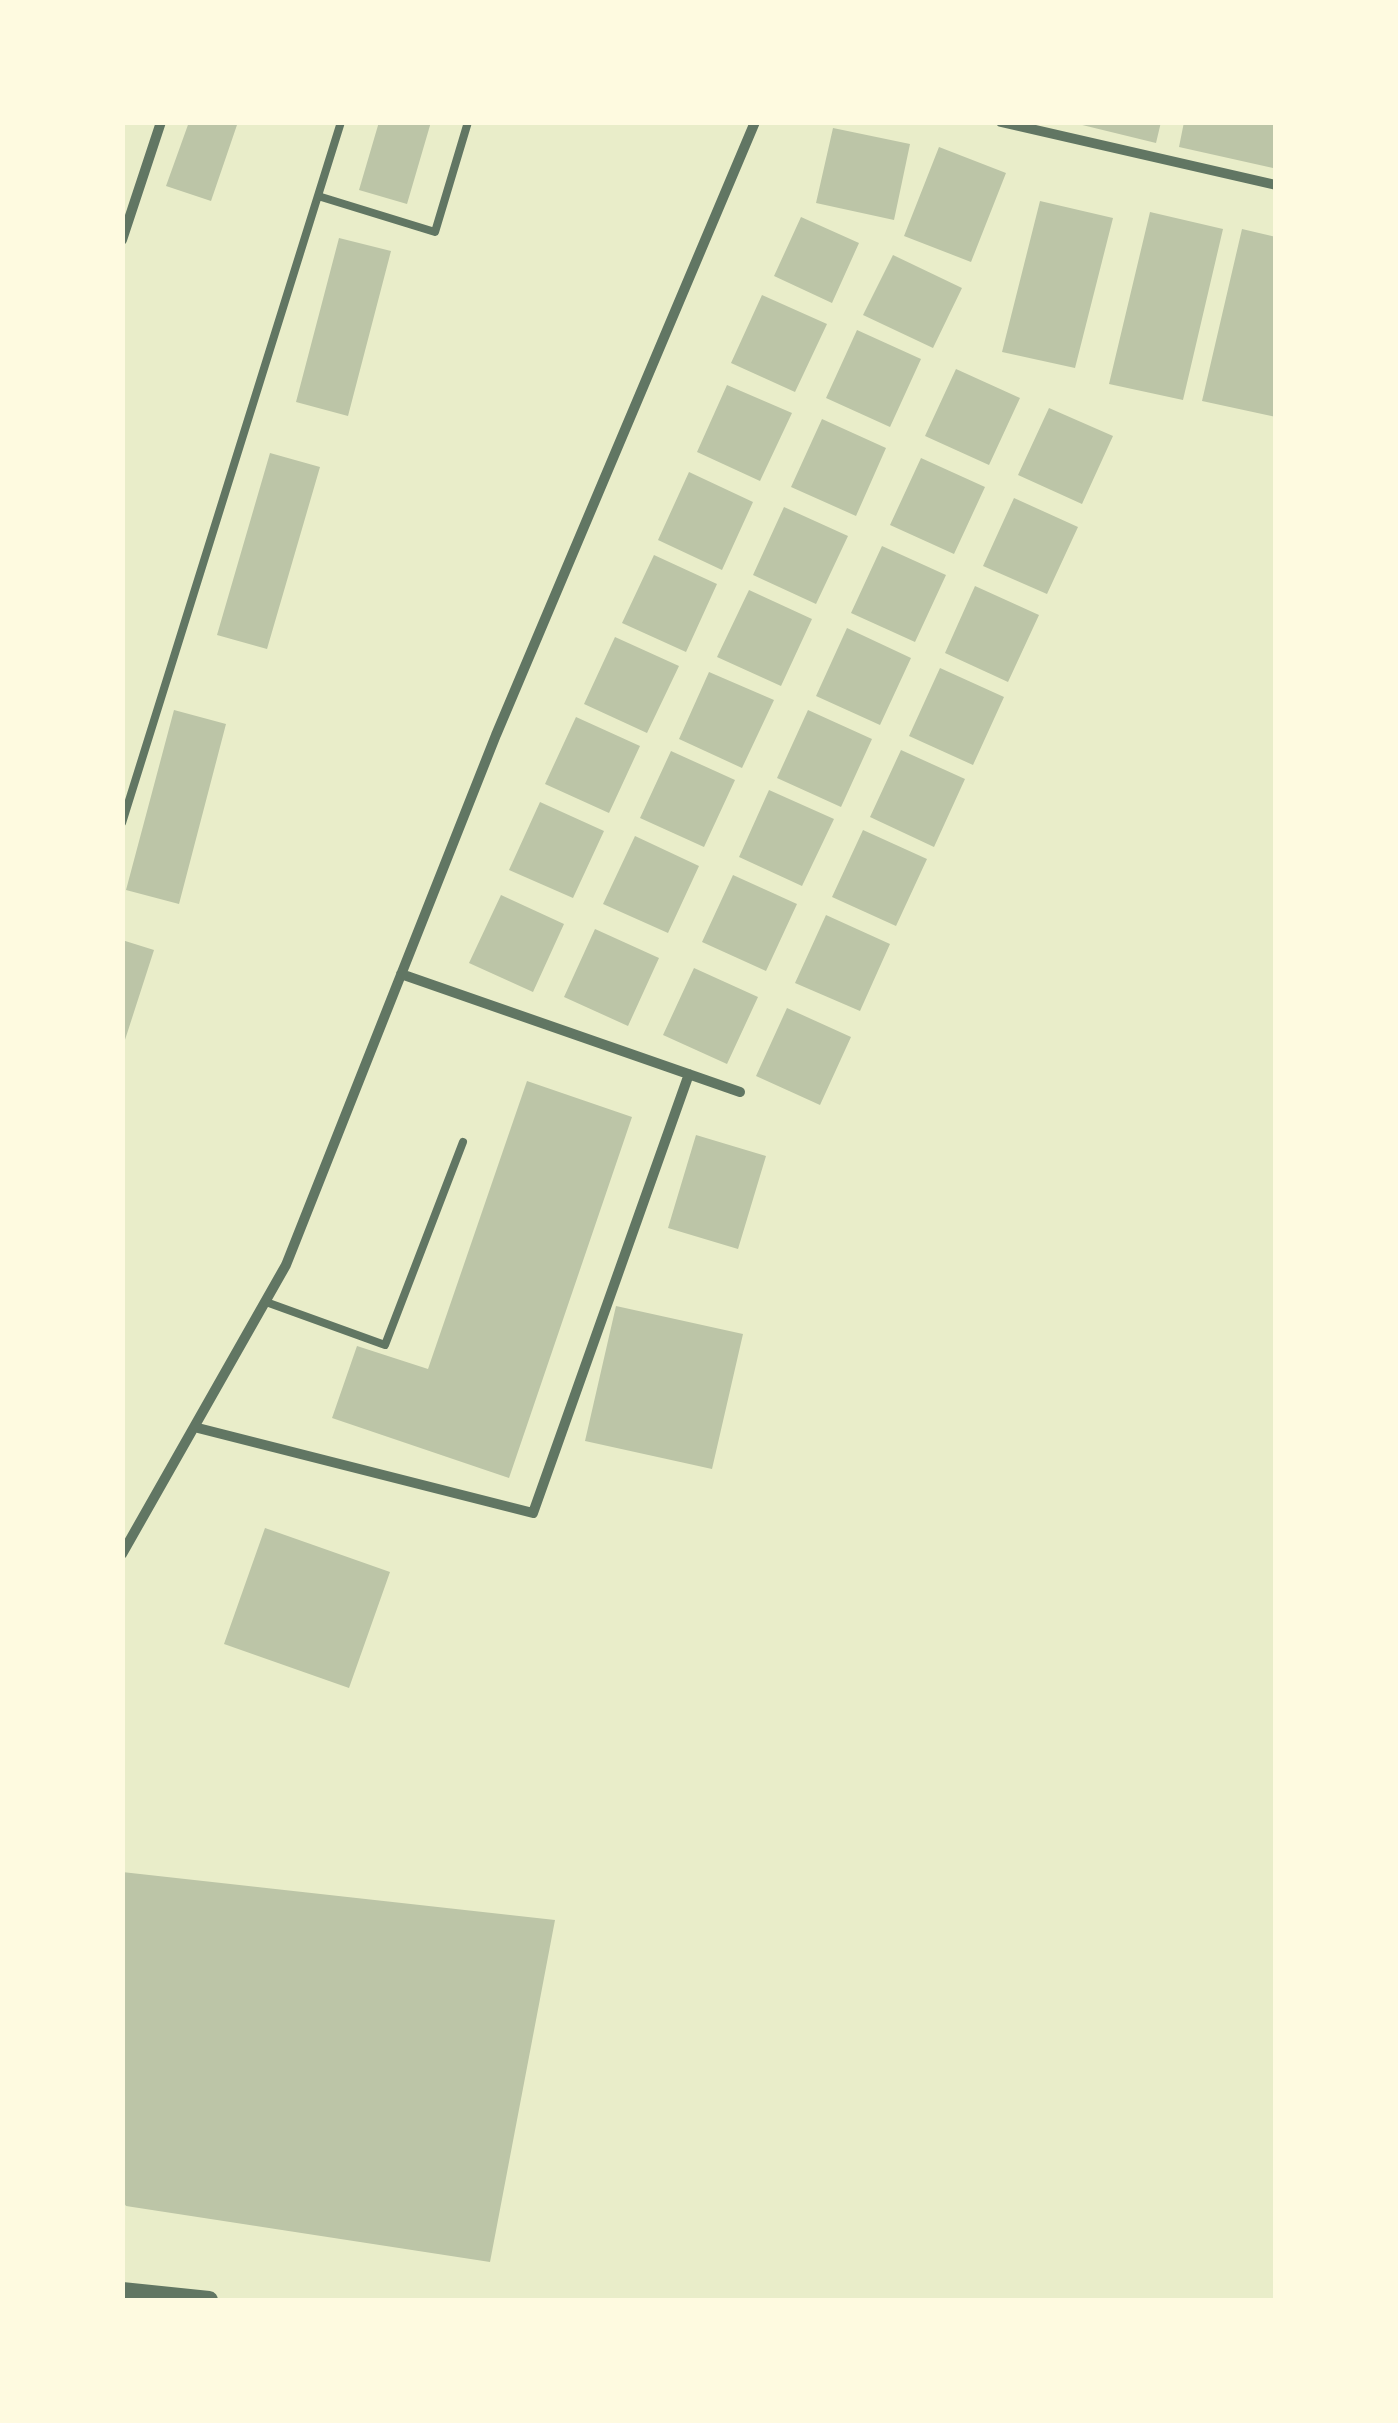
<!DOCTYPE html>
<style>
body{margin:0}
#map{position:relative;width:1398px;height:2423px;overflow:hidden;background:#e9edc9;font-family:Helvetica,sans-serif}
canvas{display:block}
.frame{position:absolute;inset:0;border:125px solid #fefae0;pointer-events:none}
</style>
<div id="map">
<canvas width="1398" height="2423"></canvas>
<div class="frame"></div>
</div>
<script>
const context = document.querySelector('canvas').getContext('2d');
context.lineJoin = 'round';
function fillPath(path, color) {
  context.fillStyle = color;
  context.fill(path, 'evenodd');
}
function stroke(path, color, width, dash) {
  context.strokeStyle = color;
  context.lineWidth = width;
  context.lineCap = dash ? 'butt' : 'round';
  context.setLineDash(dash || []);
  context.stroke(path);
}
fillPath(new Path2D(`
 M189 122H238L211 201 166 186Z
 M379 122H431L407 204 359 190Z
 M1070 122H1161L1156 143Z
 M1184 122H1276V157L1273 168 1179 147Z
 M833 128 910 144 894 220 816 203Z
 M939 147 1006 173 971 262 904 236Z
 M1040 201 1113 218 1075 368 1002 352Z
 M1150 212 1223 229 1183 400 1109 384Z
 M801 217 859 243 832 303 774 276Z
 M1242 229 1276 237V417L1202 401Z
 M339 238 391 251 348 416 296 402Z
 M893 255 962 288 933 348 863 315Z
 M762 295 827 324 795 392 731 363Z
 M857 330 921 359 890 427 826 398Z
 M956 369 1020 398 989 465 925 436Z
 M727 385 792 413 760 481 697 452Z
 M1049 408 1113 436 1082 504 1018 475Z
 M822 419 886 448 856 516 791 487Z
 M270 453 320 467 267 649 217 635Z
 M921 458 985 487 954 554 890 525Z
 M689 472 753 502 722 570 658 540Z
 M1014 498 1078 527 1047 594 983 566Z
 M784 507 848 536 816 604 753 575Z
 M882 546 946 575 915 642 851 613Z
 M654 555 717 584 686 652 622 623Z
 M975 586 1039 615 1008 682 945 653Z
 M749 590 812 619 781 686 717 657Z
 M847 628 911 658 880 725 816 696Z
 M615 637 679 666 647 733 584 704Z
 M940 668 1004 697 973 765 909 736Z
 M709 672 774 700 742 768 679 739Z
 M174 710 226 724 179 904 126 890Z
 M808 710 872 739 841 807 777 778Z
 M576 717 640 746 609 813 545 784Z
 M901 750 965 779 934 847 870 817Z
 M671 751 735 780 704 847 640 818Z
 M769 790 834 819 802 886 739 857Z
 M540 802 604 831 573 898 509 870Z
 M863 830 927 859 896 926 832 897Z
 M635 836 699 866 668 933 603 904Z
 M733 875 797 904 766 971 702 942Z
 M501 895 564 924 533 992 469 963Z
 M826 915 890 944 860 1011 795 983Z
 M595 929 659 958 628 1026 564 997Z
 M122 940 154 950 123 1046H122Z
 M694 968 758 997 727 1064 663 1035Z
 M787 1008 851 1037 820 1105 756 1076Z
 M527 1081 632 1117 509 1478 332 1418 357 1346 428 1369Z
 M696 1135 766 1156 738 1249 668 1228Z
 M616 1306 743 1334 712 1469 585 1441Z
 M265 1528 390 1572 349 1688 224 1644Z
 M122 1872 555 1920 490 2262 126 2206 122 2200Z`), '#bcc5a7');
stroke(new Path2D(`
 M318 196 435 232 468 122
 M122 823 341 122
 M266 1302 385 1345 463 1142`), '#617663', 8);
stroke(new Path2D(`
 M1001 122 1276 185
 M122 240 161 122
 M401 974 740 1092
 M194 1427 533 1513 689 1074
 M122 1554 286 1265 496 735 755 122`), '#617663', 10);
stroke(new Path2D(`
 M122 2291 209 2300`), '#617663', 18);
</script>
